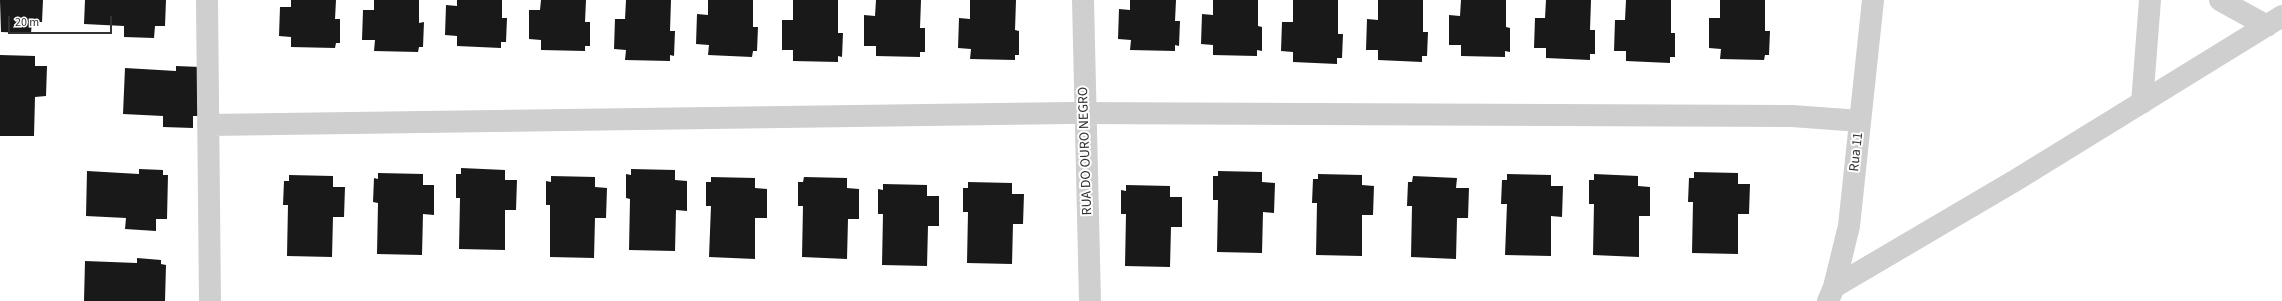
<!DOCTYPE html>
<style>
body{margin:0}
#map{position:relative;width:2282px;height:301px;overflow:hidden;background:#fff;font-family:"Source Sans 3",sans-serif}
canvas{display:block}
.scale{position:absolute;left:8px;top:16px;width:104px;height:18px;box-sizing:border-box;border:2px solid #323232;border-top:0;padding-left:5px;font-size:12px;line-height:14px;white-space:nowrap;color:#323232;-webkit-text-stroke:3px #fff;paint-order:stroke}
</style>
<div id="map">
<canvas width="2282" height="301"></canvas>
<div class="scale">20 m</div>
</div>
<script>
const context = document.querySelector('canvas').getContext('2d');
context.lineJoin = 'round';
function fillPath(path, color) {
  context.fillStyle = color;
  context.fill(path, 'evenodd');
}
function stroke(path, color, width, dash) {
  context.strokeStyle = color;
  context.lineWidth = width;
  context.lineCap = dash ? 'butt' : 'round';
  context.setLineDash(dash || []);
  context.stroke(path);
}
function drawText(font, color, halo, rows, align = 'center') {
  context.font = font + ' "Source Sans 3",sans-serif';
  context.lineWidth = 4;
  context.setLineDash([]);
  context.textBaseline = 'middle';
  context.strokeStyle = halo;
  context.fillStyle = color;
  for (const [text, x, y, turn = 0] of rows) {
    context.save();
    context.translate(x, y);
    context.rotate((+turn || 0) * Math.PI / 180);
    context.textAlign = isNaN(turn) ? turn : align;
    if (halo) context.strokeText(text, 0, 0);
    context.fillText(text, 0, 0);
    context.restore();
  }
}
fillPath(new Path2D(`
 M0 0H43L42 22H32L31 33 1 32Z
 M85 0H166L165 26H155L154 38 124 37V26L84 24Z
 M291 0H336L335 19H340V43H336L335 48 291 47V37L279 36 280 7H291Z
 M374 0H419V23L424 22 423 47H419L418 52 374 51 375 40H362L363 10H374Z
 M457 0H502V18H507L506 42H501V48L457 46V36L445 35 446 5 457 6Z
 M541 0H586L585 22H590V46H585V51L541 50V40L529 39V10H540Z
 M626 0H671L670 31H675L674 56 670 55V61L625 60 626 50 614 49 615 19H625Z
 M708 0H753V27H758L757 51H753L752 57 708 55 709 45 696 44 697 14 708 15Z
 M793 0H838V33H843L842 57 838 56V62L793 61V50H782V20H793Z
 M876 0H921L920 28H925V52H920V57L876 56V46H864V15L875 16Z
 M970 0H1016L1015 30 1019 31V55H1015V60L970 59 971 49 958 48 959 18 970 19Z
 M1130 0H1176L1175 21H1180L1179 46 1175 45V51L1130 50 1131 40 1118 39 1119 9 1130 10Z
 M1213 0H1258V26L1262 27V51L1257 50V56L1213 55V45L1201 44 1202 14 1213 15Z
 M1293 0H1338V34H1343L1342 58H1337V64L1293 62V52L1281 51 1282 22H1293Z
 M1378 0H1423V32H1428L1427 56H1422V62L1378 60V50H1366L1367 19 1378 20Z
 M1461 0H1506V27L1510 28V52L1505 51V57L1461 56V45H1449V15L1460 16Z
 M1546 0H1591L1590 30H1595V54H1590V60L1546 58V48H1534L1535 18H1545Z
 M1626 0H1671V33H1675V57H1670V63L1626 61V51H1614L1615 20H1625Z
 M1720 0H1765V31H1770L1769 55H1765L1764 60 1720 59 1721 49 1709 48V18H1720Z
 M0 55 35 56V66H47L46 96 35 97 34 136H0Z
 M176 66 200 67 204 116H193V128L163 127V116L123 114 125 68 176 71Z
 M461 168 505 170V180H517L516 210H505V250L459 249 460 198H456V174H461Z
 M139 169 163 170V175H168L167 219H156V231L125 229 126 218 86 216 87 171 139 174Z
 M631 169 675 170V180L687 181V211L676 210 675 251 629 250 630 199 626 198V174L631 175Z
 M1218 171 1262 172V182L1275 183 1274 213 1263 212 1262 253 1217 252 1218 200H1213V176H1218Z
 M1694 172 1738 173V184H1750L1749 214H1738V254L1692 253 1693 202H1688L1689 178H1694Z
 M378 173 423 174V185H434V215L423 214 422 255 377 254 378 203 373 202 374 178 378 179Z
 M1318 174 1362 175V185L1374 186 1373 215H1362V256L1316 255 1317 203H1312L1313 179H1318Z
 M1507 174 1551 175V186H1563L1562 217 1551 216V256L1505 255 1507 204H1501L1502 180H1507Z
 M1594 174 1638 176V186L1650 187V216H1639V257L1593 255 1594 204H1589V180H1594Z
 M289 175 333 176V187H345L344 217H333L332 257 287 256 288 205H283L284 181H289Z
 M551 176 595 177V187L607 188 606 218H595L594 258 550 257V205H546V181L551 182Z
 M1413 176 1457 178 1456 188H1469L1468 218H1457L1456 259 1411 257 1412 206H1407L1408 182H1412Z
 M711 177 755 178V188L767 189V218H755V259L709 257 711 206H706V182H711Z
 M804 177 847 178V188L859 189V219H848L847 259 802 257 803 206H798V182H803Z
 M968 182 1012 183V194H1024L1023 224H1013L1012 264 967 263 968 212H963V188H968Z
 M883 184 927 185V196H939V226H928L927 266 882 265 883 214H878V189L883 190Z
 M1126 185 1170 186V197H1182V227H1171L1170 267 1125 266 1126 214H1121V190L1126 191Z
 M137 258 161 260V264L166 265 165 301H84L85 261 137 263Z`), '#191919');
stroke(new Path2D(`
 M207 0 210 301
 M1083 0 1090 301
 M2220 0 2267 26
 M2142 103 2150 0
 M208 125 1070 113 1792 116 1860 121
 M1834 287 2016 180 2282 16
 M1828 301 1834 287 1849 226 1873 0`), '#cfcfcf', 22);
drawText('14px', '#323232', '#fff', [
 ["RUA DO OURO NEGRO",1086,151,-92],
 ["Rua 11",1857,152,-84]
]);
</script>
